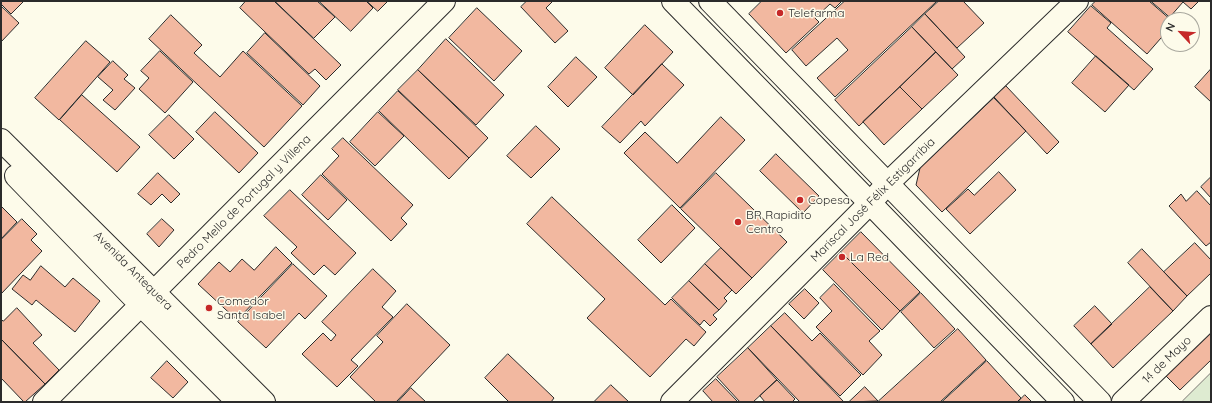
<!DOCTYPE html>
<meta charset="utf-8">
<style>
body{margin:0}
#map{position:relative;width:1212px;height:403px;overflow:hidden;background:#fdfbea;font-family:Quicksand,sans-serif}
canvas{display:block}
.frame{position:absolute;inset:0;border:2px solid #2b2b2b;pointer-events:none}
.north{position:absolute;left:1160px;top:12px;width:40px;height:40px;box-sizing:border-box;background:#fdfbea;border:1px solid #a9a89e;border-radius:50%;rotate:296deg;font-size:11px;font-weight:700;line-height:16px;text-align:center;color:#2b2b2b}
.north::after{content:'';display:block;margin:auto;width:14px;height:18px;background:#c62828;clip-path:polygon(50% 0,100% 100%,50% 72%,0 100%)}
</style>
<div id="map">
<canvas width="1212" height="403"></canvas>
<div class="frame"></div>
<div class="north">N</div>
</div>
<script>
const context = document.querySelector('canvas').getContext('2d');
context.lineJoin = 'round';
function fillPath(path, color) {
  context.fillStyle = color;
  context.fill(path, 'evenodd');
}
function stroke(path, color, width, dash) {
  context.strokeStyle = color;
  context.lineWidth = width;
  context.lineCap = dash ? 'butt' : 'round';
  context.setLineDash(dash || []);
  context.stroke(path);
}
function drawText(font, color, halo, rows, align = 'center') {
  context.font = font + ' Quicksand,sans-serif';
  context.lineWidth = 3;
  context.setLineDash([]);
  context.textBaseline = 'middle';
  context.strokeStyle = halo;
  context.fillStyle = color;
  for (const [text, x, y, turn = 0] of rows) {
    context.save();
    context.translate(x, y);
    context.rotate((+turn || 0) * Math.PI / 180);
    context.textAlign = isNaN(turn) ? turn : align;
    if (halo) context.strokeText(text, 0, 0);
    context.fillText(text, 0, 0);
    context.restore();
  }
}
const green = new Path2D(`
 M1211 373V402H1184L1183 401Z`);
fillPath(green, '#deebd1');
stroke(green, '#74746e', 1);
const building = new Path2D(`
 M1 1H24L11 14 1 4Z
 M246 1H274L341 65 326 80 315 69 309 74 240 8Z
 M275 1H317L335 17 314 38Z
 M319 1H366L373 8 351 31Z
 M367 1H388L378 11Z
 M527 1H553L546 8 568 31 555 43 521 7Z
 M762 1H842L835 8 830 4 815 18 819 22 786 53 749 14Z
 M845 1H937L835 97 817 78 848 50 837 38 806 66 792 50Z
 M939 1H963L984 23 957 48 925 14Z
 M1096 1H1149L1171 20H1168V30L1147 54 1092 5Z
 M1151 1H1199L1191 9 1183 2 1170 17Z
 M1 6 19 23 1 42Z
 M1091 6 1111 23 1107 28 1153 69 1134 90 1068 32Z
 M477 8 522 51 494 81 449 38Z
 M925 14 965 57 952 69 912 27Z
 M171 15 202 45 194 53 220 77 243 51 302 106 264 147 149 39Z
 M645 25 673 52 633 95 605 68Z
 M912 27 936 52 859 126 835 100Z
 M265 33 320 86 303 105 247 53Z
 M446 39 504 95 476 125 418 70Z
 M86 41 110 62 59 120 35 98Z
 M160 51 193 82 165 113 139 89 149 78 141 71Z
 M936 52 958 75 922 109 900 87Z
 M1096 56 1129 85 1105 112 1072 83Z
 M576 57 597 77 568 107 548 87Z
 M113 61 128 75 124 79 135 88 115 110 103 100 113 90 98 77Z
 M662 64 684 85 645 126 641 121 620 143 602 127Z
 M1211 69V102L1195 87Z
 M418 70 488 138 469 158 398 90Z
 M1006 86 1059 142 1047 154 994 97Z
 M900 87 922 109 884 145 863 122Z
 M398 91 469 158 449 179 379 111Z
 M82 95 140 147 117 172 60 120Z
 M994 98 1026 131 942 212 916 185 920 168Z
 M215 112 258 153 239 173 196 132Z
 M378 112 404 136 375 166 350 142Z
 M169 115 194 139 174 159 149 135Z
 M721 117 745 140 680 208 624 153 645 132 677 163Z
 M536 126 560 149 531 178 507 156Z
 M343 138 413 205 401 218 407 224 391 241 322 174 339 156 332 149Z
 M776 154 819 196 803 213 760 171Z
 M999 172 1016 190 970 234 946 209 968 189 974 195Z
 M158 173 180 194 171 203 162 194 151 205 138 194Z
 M716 173 787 242 752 278 681 209Z
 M321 175 347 200 328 220 302 195Z
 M1211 177V198L1201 187Z
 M290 190 356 253 335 275 324 265 314 275 291 253 297 247 264 216Z
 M1197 191 1211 206V242L1206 246 1169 206 1181 194 1186 201Z
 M552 197 665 305 671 299 706 332 694 346 686 339 650 377 587 318 605 299 527 224Z
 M672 205 695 228 661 263 638 240Z
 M1 206 17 222 1 239Z
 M22 219 37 234 31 240 42 251 1 294V240Z
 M162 219 174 230 159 247 147 234Z
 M861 232 920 292 900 311 841 252Z
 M1195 243 1211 260V273L1187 296 1164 272Z
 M276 247 292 263 237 320 198 284 219 262 230 272 242 259 254 270Z
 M721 248 752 278 736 294 705 264Z
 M1142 249 1187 296 1173 311 1128 263Z
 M841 252 900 311 882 330 823 270Z
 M293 264 327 296 305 319 299 313 266 348 238 322Z
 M705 264 732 290 724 298 727 301 719 310 689 281Z
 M41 266 65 287 73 278 100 301 75 332 36 300 32 305 12 289 23 275 30 280Z
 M373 269 396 291 382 307 393 317 351 360 358 366 337 387 302 354 323 333 331 341 336 335 322 322Z
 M689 281 719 310 713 315 717 319 710 326 704 320 700 325 672 298Z
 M834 284 880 331 869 341 882 355 863 375 816 327 832 311 820 298Z
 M1150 287 1173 311 1113 368 1091 344Z
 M805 289 819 303 804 319 789 304Z
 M921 293 955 329 934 348 901 312Z
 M407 304 450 345 396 402H376L350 377 383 342 377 336Z
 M1095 306 1112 324 1091 344 1074 326Z
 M17 308 42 335 33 343 59 370 45 384 1 339V319L3 321Z
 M785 313 812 341 820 333 861 375 840 396 771 326Z
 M771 326 844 402H800L748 348Z
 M958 329 986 360 940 402H880L879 401Z
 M1211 329V360L1180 390 1164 374Z
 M1 339 45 384 25 402H24L1 378Z
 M748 348 777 380 753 402H740L717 377Z
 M508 354 554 398 551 402H509L485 378Z
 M167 361 188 382 173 398 151 378Z
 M987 361 1021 398 1017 402H942Z
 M716 379 738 402H713L703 391Z
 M777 380 795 399 792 402H765L760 396Z
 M611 385 629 402H594Z
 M865 387 878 401 849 402Z
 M411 388 426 402H398Z
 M1025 395 1032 402H1018Z`);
fillPath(building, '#f2b8a0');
stroke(building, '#2b2b2b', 1);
const street = new Path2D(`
 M1 140 154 292 264 402
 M16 176 141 305 238 402
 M888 183 1077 1
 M44 402 444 1
 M1123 402 1211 317`);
const secondary = new Path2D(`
 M672 402 870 203 888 183`);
const primary = new Path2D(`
 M673 1 870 203 1063 402
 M710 1 1100 402`);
stroke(street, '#2b2b2b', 24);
stroke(secondary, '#2b2b2b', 24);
stroke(primary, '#2b2b2b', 24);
stroke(street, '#fdfbea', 22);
stroke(secondary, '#fdfbea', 22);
stroke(primary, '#fdfbea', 22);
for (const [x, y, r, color] of [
 [780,13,4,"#c62828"],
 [800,200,4,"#c62828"],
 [738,222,4,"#c62828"],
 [842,257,4,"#c62828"],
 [209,308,4,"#c62828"]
]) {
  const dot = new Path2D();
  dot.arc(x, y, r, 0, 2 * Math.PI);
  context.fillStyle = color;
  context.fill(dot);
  stroke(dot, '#fdfbea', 1.5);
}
drawText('12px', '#2b2b2b', '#fdfbea', [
 ["Telefarma",788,13],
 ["Copesa",808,200],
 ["BR Rapidito",746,215],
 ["Centro",746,229],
 ["La Red",850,257],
 ["Comedor",217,301],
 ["Santa Isabel",217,315]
], 'left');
drawText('12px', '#2b2b2b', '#fdfbea', [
 ["Mariscal José Félix Estigarribia",873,200,-45],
 ["Pedro Mello de Portugal y Villena",244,202,-45],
 ["Avenida Antequera",133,271,45],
 ["14 de Mayo",1167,360,-44]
]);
</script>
